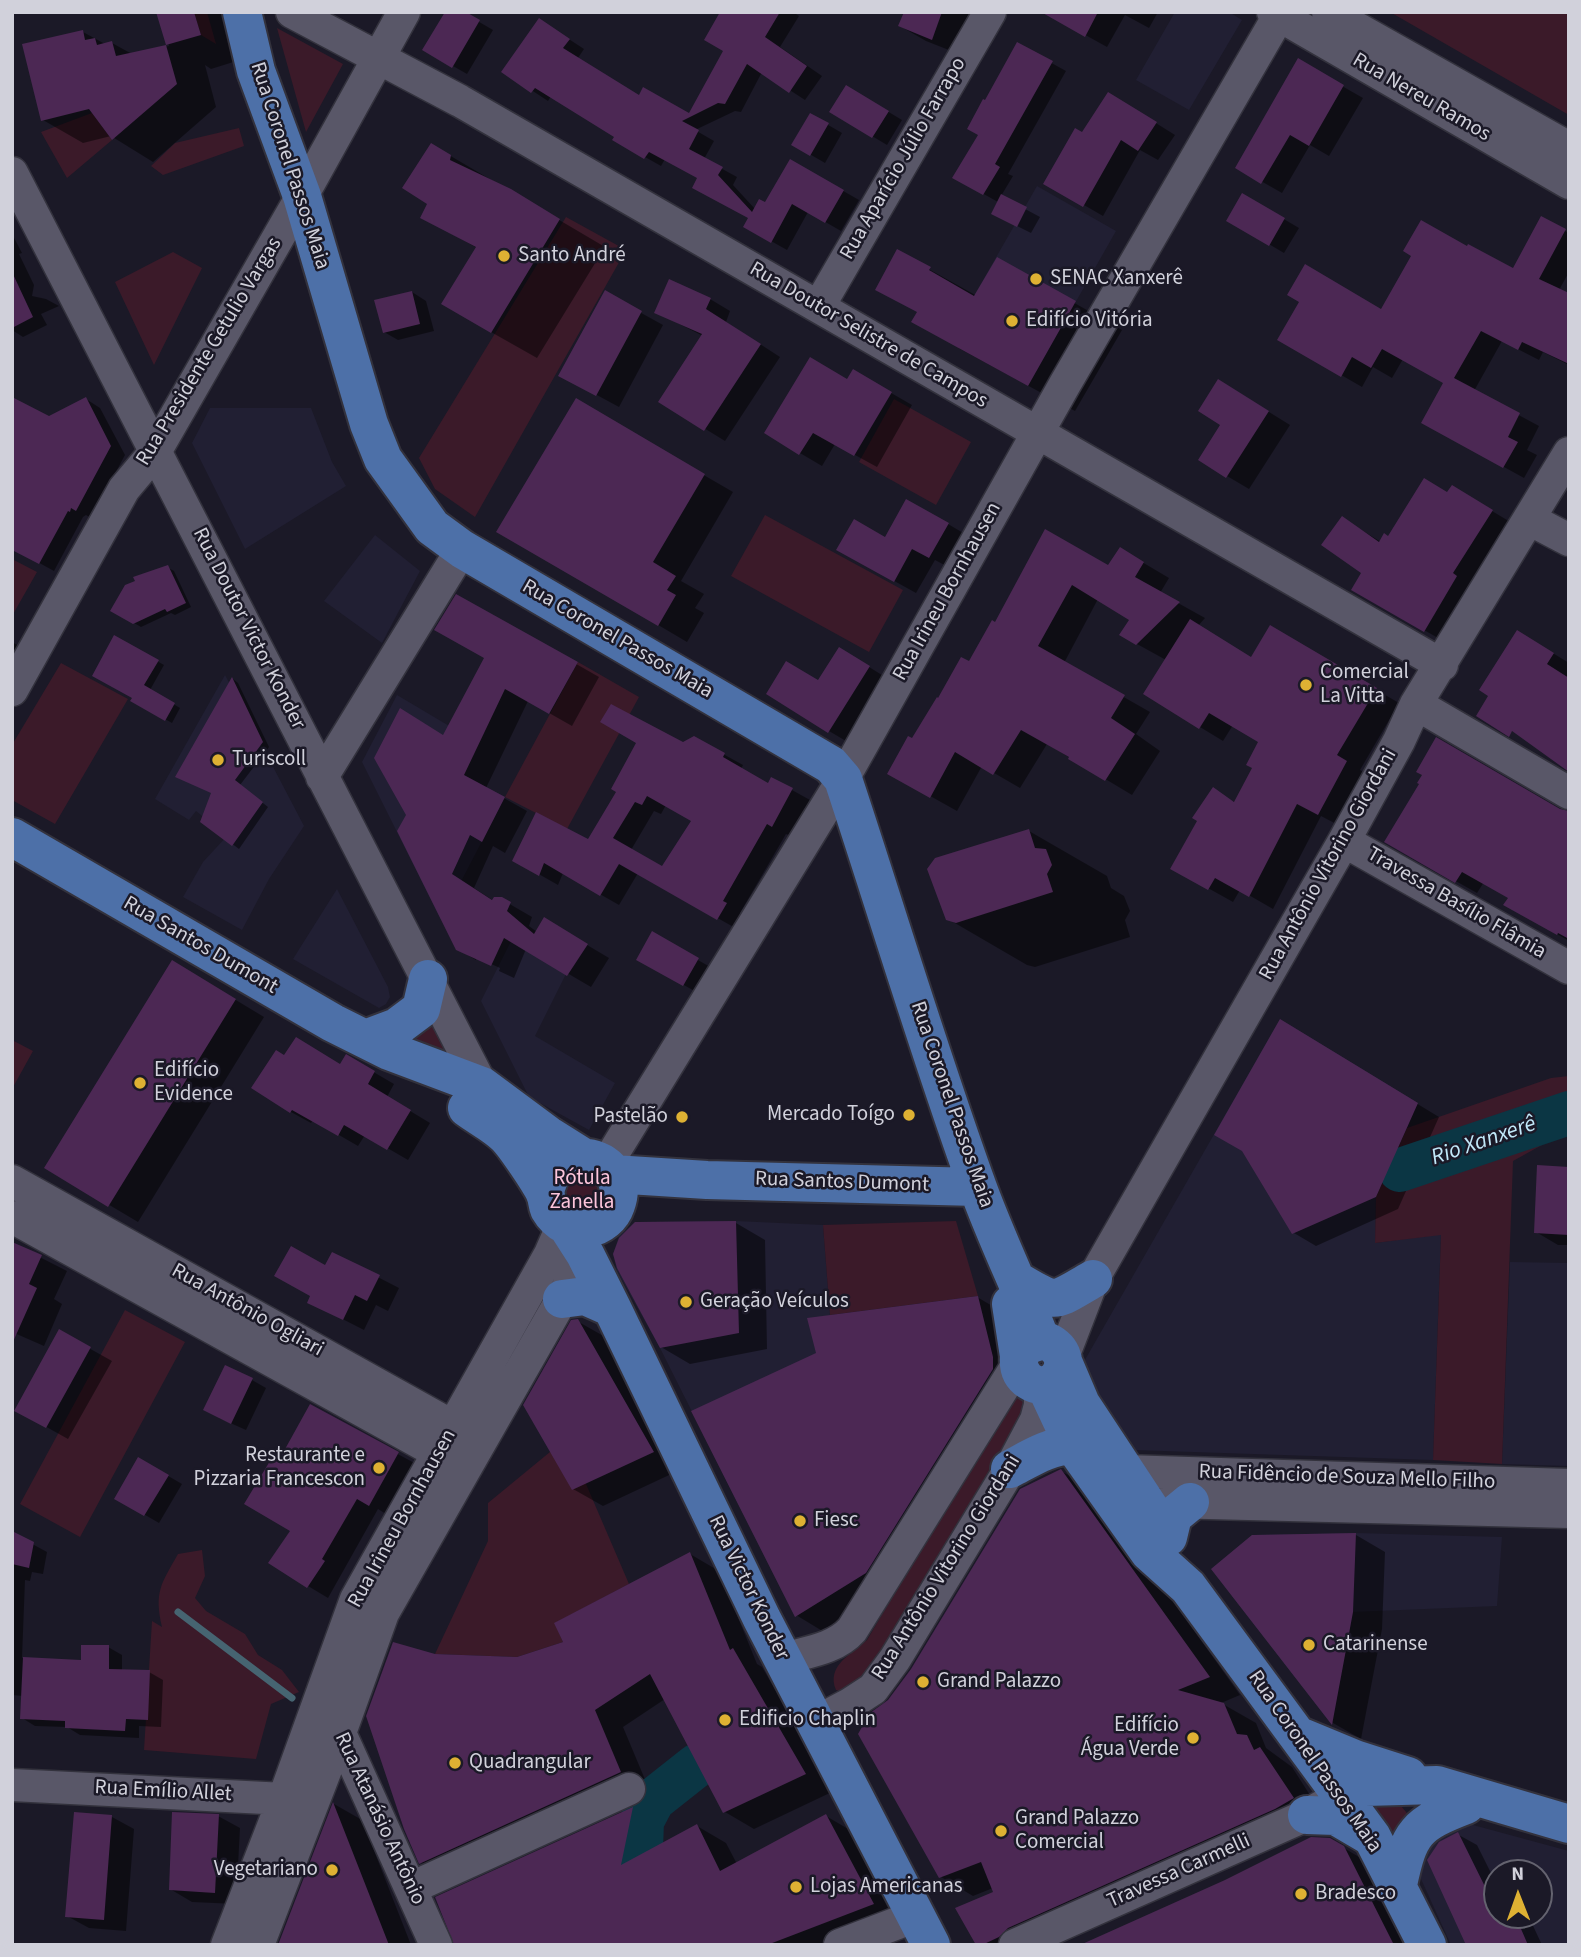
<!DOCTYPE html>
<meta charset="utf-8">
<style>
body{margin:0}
#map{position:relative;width:1581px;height:1957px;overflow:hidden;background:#1b1927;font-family:"Source Sans 3",sans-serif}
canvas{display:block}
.frame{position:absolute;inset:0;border:14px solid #d1d1db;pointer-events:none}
.north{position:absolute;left:1483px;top:1859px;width:70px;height:70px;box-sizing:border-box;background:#1b1927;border:2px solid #64636f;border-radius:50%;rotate:359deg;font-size:19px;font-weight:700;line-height:28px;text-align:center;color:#d1d1db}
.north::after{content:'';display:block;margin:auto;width:24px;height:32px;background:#deb133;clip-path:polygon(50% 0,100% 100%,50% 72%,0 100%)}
</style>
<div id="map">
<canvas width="1581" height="1957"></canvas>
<div class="frame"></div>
<div class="north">N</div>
</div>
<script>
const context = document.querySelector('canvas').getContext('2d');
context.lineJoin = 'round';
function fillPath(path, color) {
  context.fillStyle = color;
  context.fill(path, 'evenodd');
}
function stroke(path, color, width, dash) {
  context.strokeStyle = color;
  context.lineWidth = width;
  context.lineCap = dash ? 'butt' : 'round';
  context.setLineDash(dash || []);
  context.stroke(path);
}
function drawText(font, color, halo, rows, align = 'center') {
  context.font = font + ' "Source Sans 3",sans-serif';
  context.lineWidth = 5;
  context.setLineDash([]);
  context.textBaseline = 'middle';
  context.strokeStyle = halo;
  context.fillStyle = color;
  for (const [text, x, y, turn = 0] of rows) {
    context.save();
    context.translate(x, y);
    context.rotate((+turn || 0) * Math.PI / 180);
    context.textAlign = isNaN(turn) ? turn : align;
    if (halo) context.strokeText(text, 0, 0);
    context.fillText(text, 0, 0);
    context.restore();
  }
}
fillPath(new Path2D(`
 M1175 12H1229L1242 20 1189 110 1136 80Z
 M1037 186 1116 231 1028 386 1003 372 995 362 992 366 948 341Z
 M210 408H311L332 462 346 486 245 549 192 443Z
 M375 535 420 571 382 643 324 601Z
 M225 675 304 826 269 879 242 930 183 897 203 862 227 836 196 811 189 820 155 799Z
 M397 695 456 730 438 761 505 797 441 920 362 762Z
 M337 889 388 987 390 997 386 1004 379 1008 293 959Z
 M511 941 566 974 535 1036 615 1083 589 1130 529 1097 481 1001Z
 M1280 1019 1418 1103 1376 1197 1375 1243 1441 1234 1433 1460 1133 1450 1095 1402 1082 1365Z
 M736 1221 823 1225 830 1315 978 1296 993 1357V1380L878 1566 795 1617 660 1348 617 1271 613 1254 619 1236 635 1222Z
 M1510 1262 1569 1263V1466L1502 1464Z
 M1356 1533 1502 1537 1497 1606 1353 1612 1332 1725 1211 1569 1252 1535Z
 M1451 1819 1569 1851V1945H1451L1411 1857ZM1497 1873H1539V1915H1497Z`), '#211f33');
fillPath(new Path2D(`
 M194 12H207L216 44 201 35Z
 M1390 12H1569V115Z
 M277 28 343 64 306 132Z
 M92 113 112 140 67 178 41 132Z
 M239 128 244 146 163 175 151 166 175 143Z
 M566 217 626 250 475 517 435 489 419 458Z
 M173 252 202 268 154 365 115 282Z
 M894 399 971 442 936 505 859 462Z
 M765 515 903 590 869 652 731 576Z
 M12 559 37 572 12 616Z
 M578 662 639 697 567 829 505 797Z
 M61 663 128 699 55 824 12 800V745Z
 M428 1015 465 1070 402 1035Z
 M12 1040 33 1051 12 1089Z
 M1569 1076V1130L1513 1161 1502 1464 1433 1460 1441 1235 1375 1243 1376 1197 1407 1128 1551 1078Z
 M593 1173 602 1198 588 1212 567 1208 562 1182Z
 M956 1221 978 1296 830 1315 823 1225Z
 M125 1310 185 1342 80 1537 20 1504Z
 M1012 1393 1024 1395 1033 1416 918 1631 846 1694 836 1690C826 1666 851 1654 867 1640Z
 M550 1452 570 1457 586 1484 629 1584 555 1623 563 1642 517 1657 435 1654 488 1541V1503Z
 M202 1550 205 1576 195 1598 206 1611 245 1634 258 1655 282 1670 299 1692 271 1704 256 1759 144 1750 152 1621 162 1627C154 1592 161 1584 178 1554Z
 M1362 1805 1401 1806 1411 1818 1396 1851Z`), '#3b1a29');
fillPath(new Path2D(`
 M158 12H229L243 59 211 69 205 65 216 107 153 162 111 136 83 143 43 120 83 32 105 44 112 43 132 54 169 46Z
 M462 12 493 30 467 74 425 50Z
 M739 12H793L799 16 780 47 822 76 805 100 762 72 741 112 735 111 695 130 714 141 704 159 737 177 733 185 755 209 766 205 791 161 859 200 841 231 808 212 787 250 746 227 751 218 699 178 665 159 661 166 615 140 616 137 551 96 548 101 504 72 555 30 584 49 578 58 640 97 690 116 726 50Z
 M906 12H973L959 54 926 41 900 26Z
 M1044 12H1158L1149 28 1125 15 1107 47Z
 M1017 44 1066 71 1008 174 1013 176 1001 196 1040 217 1031 233 1007 221 998 202 955 178 980 134 986 102Z
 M1298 61 1363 98 1329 156 1310 145 1282 193 1238 168Z
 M847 87 902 120 887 145 832 112Z
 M1127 105 1175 135 1158 160 1140 150 1103 216 1046 183 1083 134Z
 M811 115 842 133 825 163 794 145Z
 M432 145 605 247 537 358 491 332 477 248 422 217 429 203Z
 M1243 195 1299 228 1284 253 1228 220Z
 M1542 219 1569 233V272L1559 290 1569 295V365L1543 352 1539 360 1502 341 1474 391 1539 426 1527 450 1537 455 1524 478 1444 434 1446 383 1403 359 1392 378 1373 367 1362 387 1279 339 1514 271Z
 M12 234 22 253 19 254 34 285 32 296 46 299 59 306 41 314 47 325 23 337 12 330Z
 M898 252 977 296 997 259 1122 330 1075 411 960 349 919 313Z
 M412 292 426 301 434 331 398 340 384 332Z
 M605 293 663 325 619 407 582 387Z
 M710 299 730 311 726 322 780 357 725 441 660 401 703 336 656 312Z
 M853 371 912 405 877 467 835 444 822 466 766 433 848 381Z
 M1240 394 1290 425 1249 489 1227 476Z
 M86 399 100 408 125 455 91 518 86 515 83 517 54 571 12 548 49 418Z
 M576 401 733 492 681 581 704 594 695 608 704 613 687 642 499 531Z
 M1448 494 1472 499 1512 523 1445 642 1354 590 1363 573 1342 518 1381 542Z
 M948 524 970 537 952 569 935 560 916 593 860 562 886 539Z
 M1045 532 1109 568 1120 549 1169 578 1160 593 1205 618 1198 626 1258 663 1270 628 1399 703 1360 770 1370 776 1342 827 1321 816 1273 909 1240 890 1233 902 1172 868 1199 821 1213 790 1236 803 1255 768 1260 742 1233 725 1223 741 1200 727 1166 660 1137 644 1132 619 1098 599 1064 663 1150 712 1136 734 1160 751 1132 795 1047 744 1020 788 982 766 957 811 889 773 996 625Z
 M167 567 174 571 191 607 175 615 171 613 141 627 112 610Z
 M457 596 599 677 572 726 528 701 486 788 527 811 505 853 493 846 474 888 494 901 501 899 532 917 529 926 537 932 545 920 609 958 591 987 526 949 514 978 499 971 500 968 476 957V960L457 949 399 831 444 736 487 658Z
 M115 637 164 665 150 690 180 708 172 723 133 701 135 698Z
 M12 642 28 651 12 678Z
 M1538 644 1569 663 1567 677 1569 762 1501 725Z
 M861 662 890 680 851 744 829 731 819 682Z
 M233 679 238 683 269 747 240 785 268 807 239 849 202 821 213 793Z
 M694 738 743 765 741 769 769 785 792 790 810 800 791 836 786 834 740 913 744 915 737 929 638 873 619 905 563 873 558 885 514 860 589 842 683 744ZM666 805 694 820 663 868 631 850 654 811 661 814Z
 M1559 811 1569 812V941L1506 904 1510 898 1484 882 1477 893 1386 842Z
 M1029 831 1107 876 1111 888 1124 896 1130 911 1125 920 1130 937 1035 967 1027 965 948 919Z
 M652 934 712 968 698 993 638 959Z
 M201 979 264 1017 138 1222 47 1168Z
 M1302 1034 1439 1117 1398 1209 1316 1246 1294 1233Z
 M346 1056 394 1084 387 1097 430 1123 408 1160 365 1135 358 1146 313 1120 311 1123 291 1112 285 1057 341 1066Z
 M1569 1169V1245H1558L1536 1232Z
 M736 1223 765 1240 767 1349 690 1364 661 1347Z
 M12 1243 67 1271 54 1299 62 1304 44 1346 12 1332Z
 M333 1254 399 1288 388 1311 376 1305 364 1330 309 1302Z
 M977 1297 1006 1314 1021 1374 894 1589 824 1632 796 1615Z
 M577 1321 607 1338 682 1469 603 1506 573 1489Z
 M60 1332 112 1361 68 1439 16 1410Z
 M252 1380 266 1388 246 1430 219 1418Z
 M311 1407 418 1465 389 1516 378 1509 328 1598 308 1586 292 1530 280 1462Z
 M139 1459 182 1484 159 1523 116 1498Z
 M1061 1471 1093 1489 1240 1695 1221 1703 1256 1723 1266 1748 1292 1767 1324 1817 1042 1945H978L995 1893 993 1888 973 1896 941 1877 889 1701Z
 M12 1533 47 1552 43 1574 32 1572 30 1581 25 1580 22 1658 83 1662 108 1647 122 1655V1671L149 1672 163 1680 161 1727 139 1726V1738L80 1735 67 1727 35 1726 22 1718 23 1696 12 1695Z
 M1356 1535 1385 1552 1382 1629 1361 1739 1333 1723 1213 1569Z
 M690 1554 719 1571 757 1664 762 1667 834 1791 754 1829 725 1812 665 1699 623 1727 649 1789 450 1880 421 1863 435 1656 517 1659 566 1643Z
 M334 1804 362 1820 411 1945H280Z
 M633 1809 662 1826 657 1847 697 1826 726 1843 737 1864 826 1816 855 1833 902 1920 838 1945H454L437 1898Z
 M218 1816 240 1828 236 1904 192 1902 170 1889Z
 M112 1817 134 1829 126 1931 89 1928 67 1916Z
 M1457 1834 1477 1845 1497 1885V1915H1528L1542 1945H1469Z
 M1329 1839 1379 1869 1418 1945H1084Z`), '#0007');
stroke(new Path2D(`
 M178 1612 292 1698`), '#466471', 7);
stroke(new Path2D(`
 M1400 1170 1569 1113
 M651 1914 640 1879 642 1821 653 1800 696 1766`), '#0b3644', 44);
fillPath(new Path2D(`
 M156 12H194L201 35 166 45Z
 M445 12H466L480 20 452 68 422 50Z
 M720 12H780L765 37 807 66 789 93 747 64 725 104 718 103 682 121 699 130 689 149 723 167 718 175 752 212 759 199 765 202 790 159 844 190 825 223 792 204 771 243 743 227 748 218 692 188 697 178 649 152 644 159 612 140 614 137 535 88 531 93 501 72 539 18 570 39 563 48 639 95 643 87 689 113 723 51 704 40Z
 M904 12H942L932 40 898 26Z
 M1041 12H1098L1085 37Z
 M83 30 85 40 95 38 97 45 112 41 116 56 166 45 177 84 112 140 89 109 41 121 22 44Z
 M1017 42 1053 61 995 164 1000 167 983 195 952 178 978 135 967 129 983 99 985 100Z
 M1298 58 1344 85 1309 146 1290 135 1261 184 1235 168Z
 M846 85 889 111 872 138 829 112Z
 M1108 92 1157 122 1138 151 1121 140 1083 207 1043 184 1075 128 1082 132Z
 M810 113 829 123 810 156 791 145Z
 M431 143 451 155 450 160 511 189 560 219 491 333 441 304 476 247 420 218 427 204 402 188Z
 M1242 193 1285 218 1269 246 1226 221Z
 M1001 194 1027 207 1017 227 991 214Z
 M1541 216 1566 229 1539 279 1569 293V364L1522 342 1518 350 1481 331 1454 378 1520 413 1508 437 1518 442 1503 468 1421 423 1443 383 1382 349 1371 368 1352 357 1341 377 1277 340 1299 302 1287 295 1305 264 1381 309 1411 256 1403 251 1421 220 1467 246 1468 244 1513 268Z
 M897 249 931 267 929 270 974 296 997 257 1076 301 1028 386 911 322 917 312 875 290Z
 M12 272 33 317 12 328Z
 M669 279 711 298 706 309 761 344 704 431 658 402 702 334 654 313Z
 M605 290 642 311 596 396 558 376Z
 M412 291 420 324 383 333 374 300Z
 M810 357 847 379 853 369 892 392 854 456 813 433 799 455 764 433Z
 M1218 379 1269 411 1226 478 1198 460 1220 425 1198 411Z
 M12 397 49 416 86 397 111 446 76 511 71 508 70 512 68 511 39 564 12 550Z
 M576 398 705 474 653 562 676 576 667 590 676 595 658 626 496 532Z
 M1424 478 1447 492 1452 485 1493 510 1453 573 1457 576 1424 632 1351 590 1361 573 1321 545 1342 516 1379 542 1384 533 1388 536Z
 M906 499 949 523 929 558 912 549 894 582 836 550 854 519 885 537Z
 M1045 529 1108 565 1120 547 1144 562 1135 577 1180 602 1136 645 1119 635 1129 620 1072 585 1038 646 1125 695 1111 718 1135 734 1105 781 1068 759 1069 757 1021 730 993 775 955 752 930 798 887 774 908 736 912 738 937 697 938 698 961 657 969 661 992 620 995 622Z
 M168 565 186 603 167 612 165 609 133 624 110 611 125 585 135 581 133 577Z
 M456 594 578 662 549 714 505 689 464 775 505 797 482 842 470 835 452 874 492 900 494 897H502L511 902 507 911 534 934 544 917 588 944 567 976 504 938 491 966 456 950 397 831 406 815 374 758 400 708 443 735 484 658 434 630Z
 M1190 619 1251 657 1270 625 1377 688 1337 755 1347 761 1318 815 1297 804 1249 897 1215 878 1208 890 1170 869 1197 821 1192 818 1213 787 1234 802 1252 768 1246 765 1258 742 1209 713 1199 729 1143 694Z
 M1517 630 1554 653 1547 664 1569 678V772L1512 731 1509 737 1476 716 1488 696 1479 690Z
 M114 635 159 660 144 685 175 703 165 721 130 701 132 698 92 676Z
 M839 647 870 666 828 733 766 694 786 661 818 680Z
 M232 677 263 742 235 780 263 802 232 846 200 822 211 793 175 777Z
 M611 704 683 742 694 736 725 753 723 757 768 783 771 777 793 788 772 827 767 824 723 901 727 903 717 920 619 864 600 896 544 863 539 876 512 861 536 812 588 839 616 792 611 789 636 743 600 722ZM647 796 691 821 662 866 613 838 635 802 642 805Z
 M1436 737 1560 809 1569 811V939L1558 933 1557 935 1503 905 1508 898 1462 872 1455 883 1384 842 1419 784 1417 783 1422 775 1416 772Z
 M1029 829 1035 848 1046 849 1052 865 1047 874 1053 892 956 923 946 920 927 869 935 858Z
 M652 931 699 958 683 986 636 960Z
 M172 960 236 999 108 1207 44 1168Z
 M1280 1019 1418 1103 1376 1197 1292 1234 1242 1151 1214 1135Z
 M296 1037 340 1064 346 1054 375 1071 368 1084 411 1110 387 1150 344 1125 338 1136 292 1110 290 1113 251 1088 276 1050 284 1055Z
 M1537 1165 1569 1167V1235L1534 1233Z
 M736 1221 739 1333 660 1348 617 1268 613 1254 619 1238 635 1222Z
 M12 1242 42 1255 29 1284 37 1288 12 1344Z
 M291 1246 325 1265 332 1252 380 1275 367 1301 355 1295 343 1320 307 1303 310 1296 274 1276Z
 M978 1296 993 1357V1369L866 1573 795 1617 691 1411 816 1353 807 1318Z
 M578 1319 654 1452 572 1490 523 1405 571 1320Z
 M59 1329 91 1347 46 1428 14 1411Z
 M225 1365 253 1378 231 1424 203 1410Z
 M310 1404 399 1452 369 1506 357 1499 322 1559 325 1561 307 1588 268 1563 290 1531 244 1504 273 1456 279 1460Z
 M138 1457 169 1475 144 1516 114 1499Z
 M1061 1469 1210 1677 1178 1690 1224 1703 1237 1734 1247 1735 1254 1750 1260 1747 1294 1798 1275 1809 1008 1928 999 1937 982 1945H976L955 1908 993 1892 981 1862 939 1878 858 1734 870 1713 888 1700 911 1669 1020 1489Z
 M12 1531 34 1542 29 1568 12 1564Z
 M1356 1533 1353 1612 1332 1725 1211 1569 1252 1535Z
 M690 1552 730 1650 733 1648 806 1774 723 1813 650 1674 595 1710 621 1772 419 1864 404 1829 366 1716 393 1642 435 1654 517 1657 563 1642 554 1623Z
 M81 1645H109V1669L150 1670 148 1720 126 1719 125 1731 65 1728V1721L20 1719 23 1657 81 1660Z
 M333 1802 389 1945H278Z
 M633 1807 621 1865 697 1824 720 1871 826 1814 874 1904 767 1945H454L435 1897Z
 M74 1812 112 1815 104 1920 65 1917Z
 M172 1812 219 1814 215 1893 169 1890Z
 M1458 1832 1497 1911V1915H1515L1528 1945H1466L1427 1860 1439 1842Z
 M1311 1837 1330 1838 1344 1846 1394 1945H1080L1225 1880Z`), '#4c2854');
const minor = new Path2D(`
 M292 12 460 101 1442 665
 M1273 12 1569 183
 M1328 12 1569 148
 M12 173 482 1086
 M819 306 990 12
 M1529 519 1569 540
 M12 690 124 489 155 452 302 196 404 12
 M1416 704 1569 793
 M322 777 462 549
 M1344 841 1569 968
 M606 1165 843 779 1065 384 1281 12
 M12 1181 470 1436
 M12 1217 455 1462
 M1063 1357 1093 1279 1344 841 1399 741 1416 704 1569 453
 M1125 1471 1569 1485
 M1168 1502 1569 1512
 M783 1659C807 1652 835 1649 852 1630L1018 1364
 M816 1722 850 1704 873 1689 895 1659 1010 1469 1036 1420 1040 1405V1385
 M336 1724 436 1945
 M12 1785 304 1800
 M411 1888 629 1789
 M227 1945 284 1798 356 1599 550 1254 563 1224
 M258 1945 340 1733 383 1613 562 1299 585 1254
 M840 1945 916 1916
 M1015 1945 1307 1815 1328 1803`);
const major = new Path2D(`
 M242 12 256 71 302 196 369 424 383 459 409 495 432 527 462 549 831 765 843 779C888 915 929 1053 978 1188 997 1240 1021 1289 1041 1340
 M12 837 333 1023 389 1051 482 1086 548 1135 583 1157
 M365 1039 397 1027 421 1009 428 979
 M467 1108C479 1117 495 1125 506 1136 515 1145 539 1181 545 1193 547 1198 547 1204 549 1209 557 1223 573 1232 589 1228 601 1226 612 1217 616 1205 634 1156 553 1133 545 1194
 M613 1174 707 1180 977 1187
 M567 1226 585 1254 612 1308 762 1619 931 1945
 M1018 1281C1058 1305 1053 1302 1093 1279
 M562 1299 585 1296 612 1308
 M1011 1304 1019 1356C1018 1366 1020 1375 1029 1381 1056 1399 1082 1354 1044 1340L1027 1345 1019 1356
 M1064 1364 1081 1404 1162 1527
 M1045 1385 1073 1445 1149 1552 1188 1587 1372 1837 1427 1945
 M1010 1469C1031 1458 1049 1446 1073 1445L1090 1461
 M1168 1537 1173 1516 1190 1502
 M1297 1735 1355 1759 1408 1776
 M1342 1796 1365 1787 1437 1785 1569 1824
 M1307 1815 1336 1816 1370 1836
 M1398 1885C1409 1832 1416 1824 1466 1805`);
stroke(minor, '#33323d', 35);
stroke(major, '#33323d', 42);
stroke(minor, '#595768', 32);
stroke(major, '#4d70a8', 38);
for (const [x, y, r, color] of [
 [504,256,7,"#deb133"],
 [1036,279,7,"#deb133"],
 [1012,321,7,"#deb133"],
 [1306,685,7,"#deb133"],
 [218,760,7,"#deb133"],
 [140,1083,7,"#deb133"],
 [909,1115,7,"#deb133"],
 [682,1117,7,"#deb133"],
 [686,1302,7,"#deb133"],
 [379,1468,7,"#deb133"],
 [800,1521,7,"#deb133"],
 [1309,1645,7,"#deb133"],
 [923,1682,7,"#deb133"],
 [725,1720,7,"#deb133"],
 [1193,1738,7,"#deb133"],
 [455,1763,7,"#deb133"],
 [1001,1831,7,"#deb133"],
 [332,1870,7,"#deb133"],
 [796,1887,7,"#deb133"],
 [1301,1894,7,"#deb133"]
]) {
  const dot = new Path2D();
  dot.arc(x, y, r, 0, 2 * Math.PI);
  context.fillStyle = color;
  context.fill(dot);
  stroke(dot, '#1b1927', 2.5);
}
drawText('21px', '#d1d1db', '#1b1927', [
 ["Rua Nereu Ramos",1421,98,30],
 ["Rua Aparício Júlio Farrapo",904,159,-60],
 ["Rua Coronel Passos Maia",289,166,72],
 ["Rua Doutor Selistre de Campos",868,336,30],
 ["Rua Presidente Getulio Vargas",210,352,-59],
 ["Rua Irineu Bornhausen",948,592,-61],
 ["Rua Doutor Victor Konder",248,629,63],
 ["Rua Coronel Passos Maia",617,640,30],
 ["Rua Antônio Vitorino Giordani",1329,865,-61],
 ["Travessa Basílio Flâmia",1456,904,30],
 ["Rua Santos Dumont",200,946,30],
 ["Rua Coronel Passos Maia",951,1105,71],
 ["Rua Santos Dumont",842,1183,2],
 ["Rua Antônio Ogliari",247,1311,29],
 ["Rua Fidêncio de Souza Mello Filho",1347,1478,2],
 ["Rua Irineu Bornhausen",403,1519,-61],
 ["Rua Antônio Vitorino Giordani",947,1568,-58],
 ["Rua Victor Konder",748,1588,64],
 ["Rua Coronel Passos Maia",1314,1762,55],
 ["Rua Emílio Allet",163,1792,3],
 ["Rua Atanásio Antônio",379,1819,65],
 ["Travessa Carmelli",1179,1872,-24]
]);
drawText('21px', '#d1d1db', '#1b1927', [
 ["Santo André",518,256],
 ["SENAC Xanxerê",1050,279],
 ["Edifício Vitória",1026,321],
 ["Comercial",1320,673],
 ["La Vitta",1320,697],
 ["Turiscoll",232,760],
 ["Edifício",154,1071],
 ["Evidence",154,1095],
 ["Mercado Toígo",895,1115,"right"],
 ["Pastelão",668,1117,"right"],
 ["Geração Veículos",700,1302],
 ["Restaurante e",365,1456,"right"],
 ["Pizzaria Francescon",365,1480,"right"],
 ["Fiesc",814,1521],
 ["Catarinense",1323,1645],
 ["Grand Palazzo",937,1682],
 ["Edificio Chaplin",739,1720],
 ["Edifício",1179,1726,"right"],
 ["Água Verde",1179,1750,"right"],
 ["Quadrangular",469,1763],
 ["Grand Palazzo",1015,1819],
 ["Comercial",1015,1843],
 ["Vegetariano",318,1870,"right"],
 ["Lojas Americanas",810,1887],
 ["Bradesco",1315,1894]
], 'left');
drawText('21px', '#fcc5db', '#1b1927', [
 ["Rótula",582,1179],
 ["Zanella",582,1203]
]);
drawText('italic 23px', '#c1e8f9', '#1b1927', [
 ["Rio Xanxerê",1484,1142,-19]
]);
</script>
